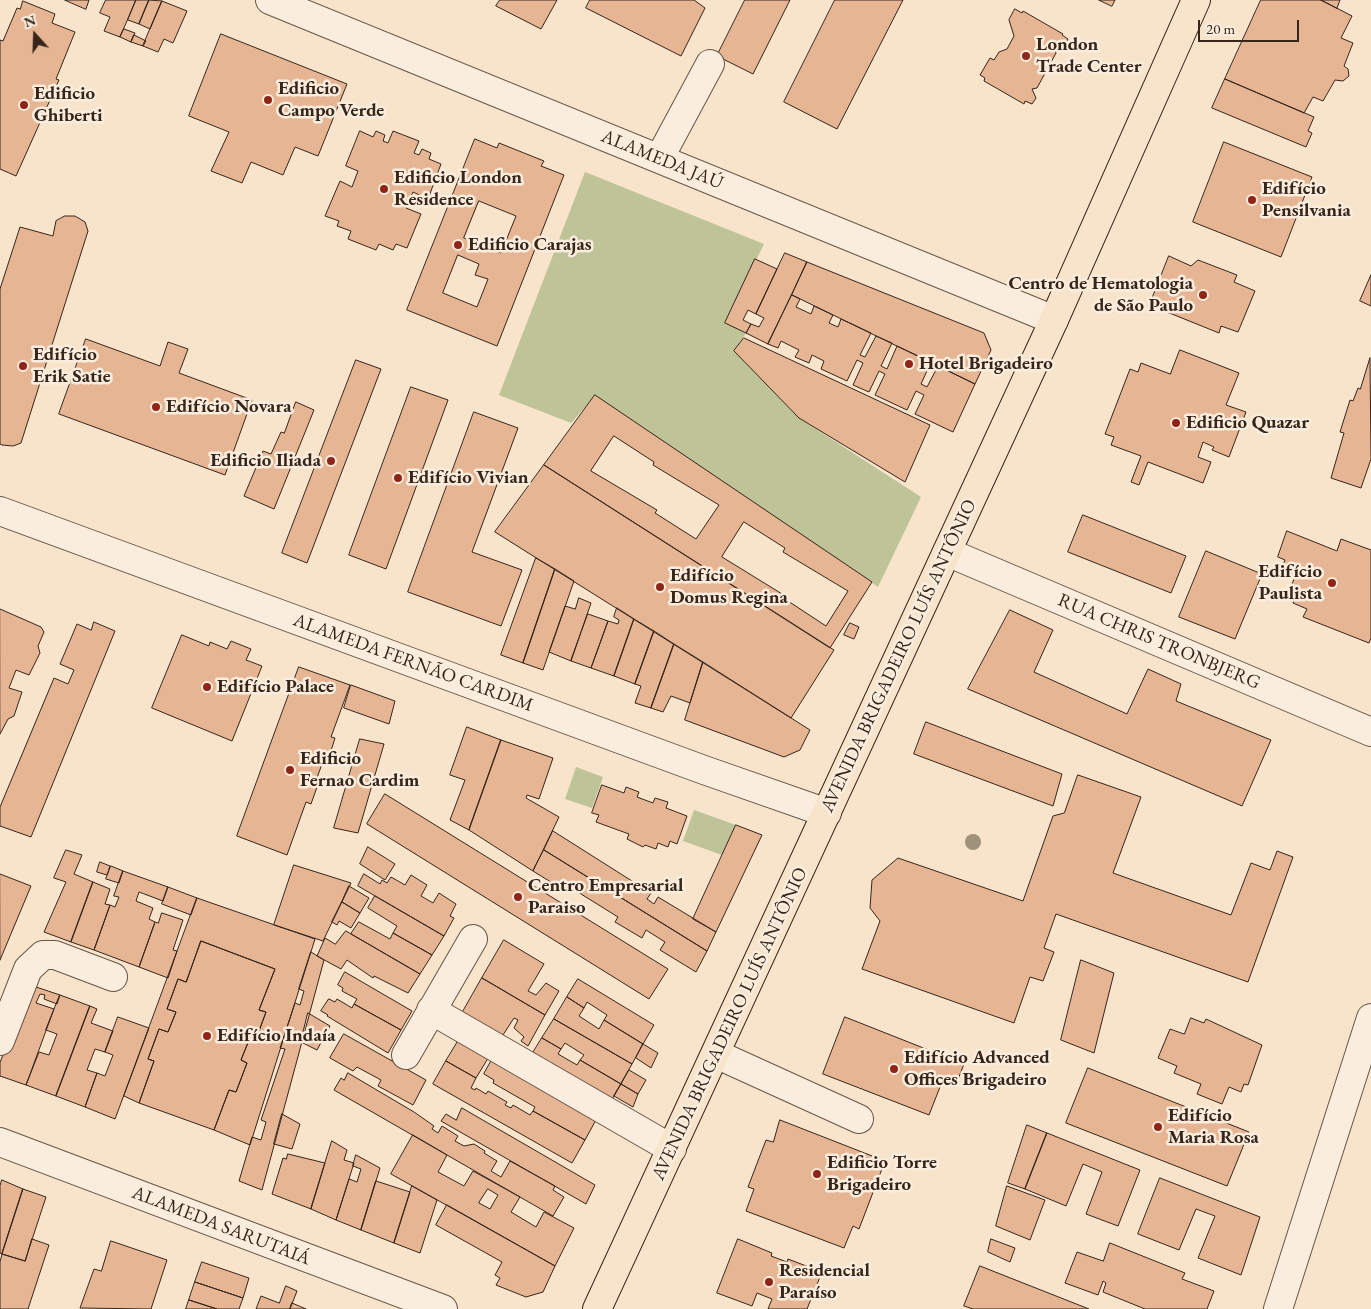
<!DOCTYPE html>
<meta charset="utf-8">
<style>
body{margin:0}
#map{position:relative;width:1371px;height:1309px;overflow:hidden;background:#f7e4cb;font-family:"EB Garamond",serif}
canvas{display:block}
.north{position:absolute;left:10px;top:10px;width:50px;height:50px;-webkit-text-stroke:4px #faeddd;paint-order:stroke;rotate:340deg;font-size:14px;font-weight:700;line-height:20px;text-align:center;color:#37251a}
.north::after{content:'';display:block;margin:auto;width:18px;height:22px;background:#37251a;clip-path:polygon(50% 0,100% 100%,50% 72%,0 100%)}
.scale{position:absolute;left:1198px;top:20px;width:101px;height:22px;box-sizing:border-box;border:2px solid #37251a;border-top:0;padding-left:6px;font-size:15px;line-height:18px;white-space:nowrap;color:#37251a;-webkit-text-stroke:4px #faeddd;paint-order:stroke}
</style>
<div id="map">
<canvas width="1371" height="1309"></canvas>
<div class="north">N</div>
<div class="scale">20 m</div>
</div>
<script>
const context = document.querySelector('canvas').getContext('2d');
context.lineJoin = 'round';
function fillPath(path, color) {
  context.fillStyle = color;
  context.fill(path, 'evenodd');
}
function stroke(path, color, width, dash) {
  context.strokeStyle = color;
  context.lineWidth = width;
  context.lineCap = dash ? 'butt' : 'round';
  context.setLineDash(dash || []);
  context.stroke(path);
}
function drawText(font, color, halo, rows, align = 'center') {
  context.font = font + ' "EB Garamond",serif';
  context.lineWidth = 5;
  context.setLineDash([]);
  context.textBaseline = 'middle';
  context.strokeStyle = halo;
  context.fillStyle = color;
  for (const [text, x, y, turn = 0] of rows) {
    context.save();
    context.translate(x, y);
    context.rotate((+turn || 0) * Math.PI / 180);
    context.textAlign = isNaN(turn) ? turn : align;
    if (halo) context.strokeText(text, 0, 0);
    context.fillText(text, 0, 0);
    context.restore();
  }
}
fillPath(new Path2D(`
 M585 172 764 244 725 323 746 333 734 351 799 418 921 497 878 587 595 396 571 423 499 395Z
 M576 767 603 777 592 808 565 799Z
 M694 810 736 825 722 855 683 841Z`), '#bec497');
const building = new Path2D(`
 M65 0H89L86 9Z
 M106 0H136L120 37 104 31 110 17 100 13Z
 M136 0H149L139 24 128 20Z
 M149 0 162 1 150 29 139 24Z
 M500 0H557L541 29 496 6Z
 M590 0H694L705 8 681 56 586 8Z
 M745 0H790L753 74 717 56Z
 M835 0H903L837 129 784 102Z
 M1099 0H1115L1112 6Z
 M1261 0H1321L1352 16 1341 38 1353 43 1344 66 1348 69 1349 76 1343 81 1335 80 1323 101 1313 97 1304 113 1225 79Z
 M1321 0H1340L1337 8Z
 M23 1 55 14 52 23 75 32 56 79 59 80 16 176 0 169V40L3 41 17 8 20 9Z
 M162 1 187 11 173 43 164 39 158 52 143 46Z
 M1015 9 1022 13 1023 11 1063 34 1062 35 1068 39 1064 46 1055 49 1056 53 1037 88 1032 89 1036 98 1032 104 1025 101 1024 104 984 81 985 78 980 75 990 58 994 60 999 52 1007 49 1014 36 1009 20Z
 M124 29 135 33 131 42 120 37Z
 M221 34 347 84 318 156 295 147 283 175 251 162 242 183 211 171 229 132 189 116Z
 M134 35 146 41 143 46 131 42Z
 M1225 79 1314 117 1308 131 1312 133 1306 147 1212 108Z
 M360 131 373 137 376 131 385 135 383 141 388 143 393 131 419 141 414 153 419 155 422 149 431 153 429 159 441 164 428 199 413 192 406 208 421 214 407 248 396 244 393 250 379 244 376 250 348 239 351 231 337 226 339 221 325 216 340 181 352 187 358 171 346 166Z
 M475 139 497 148 499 143 544 161 541 166 564 175 497 346 407 310ZM479 201 516 216 501 253 464 238ZM458 255 479 264 475 275 488 279 477 307 443 293Z
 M1224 142 1312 177 1281 257 1193 222Z
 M65 216H75L85 222 88 231 21 443 13 446 2 445 0 444V289L20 227 53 236 56 221Z
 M785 253 807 262 768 344 746 333 751 324 759 327 764 318 756 314Z
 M1169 256 1191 266 1198 260 1237 275 1234 282 1255 291 1238 332 1221 326 1219 333 1167 312 1170 306 1152 299Z
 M755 259 777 269 756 314 748 310 743 320 751 324 746 333 725 323Z
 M807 262 984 333 991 350 975 384 792 295Z
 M1371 275V306L1360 301Z
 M792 295 800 299 796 307 811 314 814 306 833 315 829 323 838 327 841 319 871 333 860 355 865 357 876 336 892 343 881 366 887 369 897 346 931 362 921 384 927 387 938 366 975 384 953 432 915 414 924 395 916 391 907 410 875 395 885 374 879 371 869 392 853 385 863 363 857 360 847 381 821 369 824 361 812 355 809 363 795 357 799 350 781 341 778 348 768 344Z
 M744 338 930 425 905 482 799 418 734 351Z
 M86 339 160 366 168 342 188 349 179 373 252 400 225 475 59 414Z
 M1180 350 1239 373 1226 405 1246 412 1229 457 1212 450 1214 447 1203 442 1198 457 1211 462 1203 483 1148 462 1139 485 1131 482 1141 456 1111 445 1114 437 1105 434 1130 369 1138 372 1141 363 1170 374Z
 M1370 358 1371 459 1361 488 1331 478 1344 433 1340 432 1350 400 1353 401 1358 388 1360 389Z
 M356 360 381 369 307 563 282 553Z
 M411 387 448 400 386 569 349 555Z
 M595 395 872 582 830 648 544 465Z
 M296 402 314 410 274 509 244 496 263 451 271 454 281 432 284 433Z
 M474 412 518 428 472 552 522 570 501 626 408 592Z
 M614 436 654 462 653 465 719 505 696 539 655 513 657 510 591 471Z
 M544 465 834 650 791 718 495 532Z
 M1083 515 1186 556 1171 593 1068 552Z
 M744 522 785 548 783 552 848 591 826 626 785 599 787 597 722 557Z
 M1287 531 1337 551 1341 539 1371 550V638L1369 643 1303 617 1307 609 1293 603 1298 590 1291 587 1294 579 1279 573 1285 560 1278 557Z
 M1206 551 1262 574 1235 639 1179 617Z
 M536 558 555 569 523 663 501 655Z
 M555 569 574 581 543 670 523 663Z
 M579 598 591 603 571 661 549 652 565 606 575 609Z
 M617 608 634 619 614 676 591 668 608 621 618 624 619 620 614 617Z
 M0 609 41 627 44 632 38 646 40 653 29 675 16 670 9 688 22 692 14 716 8 719 0 734Z
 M1010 610 1053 630 1034 672 1127 714 1148 669 1181 684 1176 701 1271 740 1242 806 968 689Z
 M588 614 608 621 591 668 571 661Z
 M634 619 654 631 635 684 614 676Z
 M94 622 115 631 31 837 0 826V807L54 678 68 684 74 670 60 664 77 624 91 630Z
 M850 623 859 627 854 639 844 635Z
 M654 631 674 644 651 708 635 703 641 686 635 684Z
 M182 635 209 646 210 642 227 649 231 641 251 649 246 660 262 666 232 741 152 708Z
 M674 644 703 662 690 703 671 696 663 712 651 708Z
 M703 662 810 730 800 750 784 757 685 720Z
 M299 667 350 685 331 737 335 738 330 754 326 753 314 786 317 787 311 804 306 802 287 855 237 836Z
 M351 685 395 701 389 724 344 708Z
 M926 722 1062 774 1053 806 914 754Z
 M467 727 501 740 469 830 450 820 465 780 450 775Z
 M360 739 384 744 358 833 334 828Z
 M501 740 553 758 539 799 527 795 526 798 559 817 533 871 469 830Z
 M1078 775 1141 797 1113 873 1231 915 1251 863 1270 870 1277 851 1293 857 1248 982 1056 914 1044 948 1054 952 1043 981 1030 977 1014 1023 862 969 880 921 870 908 872 880 898 858 1023 901 1053 816 1064 813Z
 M602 785 624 793 626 787 639 792 637 797 653 803 655 798 668 802 666 808 687 816 677 844 670 841 668 847 658 843 656 849 645 845 643 847 627 839 629 834 596 822 599 815 592 813Z
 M385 794 668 969 649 999 367 824Z
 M736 825 762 835 716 932 693 919Z
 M553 831 651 893 647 899 654 904 658 897 716 932 707 951 544 850Z
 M368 847 395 864 385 880 360 864Z
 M66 850 82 855 74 874 93 882 71 942 44 932 66 882 54 878Z
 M544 850 707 951 696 972 660 950 665 942 646 930 642 938 615 922 618 917 565 884 562 889 533 871Z
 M100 862 110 866 107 875 97 872Z
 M294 865 351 883 323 941 274 925Z
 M111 866 123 871 119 883 106 879Z
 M123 871 168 887 163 901 139 892 136 901 153 908 149 919 155 922 139 967 94 950 110 905 115 907 119 897 114 896Z
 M0 874 31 886 0 960Z
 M364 874 380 884 382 880 387 883 391 877 405 885 411 875 427 885 421 896 433 903 439 893 456 904 450 916 454 918 444 936 358 886Z
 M93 882 110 889 105 904 110 905 94 950 71 942Z
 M349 886 369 898 360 913 342 902Z
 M168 887 197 898 191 915 162 904Z
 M375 896 444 936 432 955 393 933 397 926 368 908Z
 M197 898 315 939 250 1145 214 1130 229 1090 236 1092 247 1063 241 1060 249 1040 255 1042 266 1012 259 1010 275 969 201 941 186 982 178 979 167 1009 176 1012 168 1032 159 1029 148 1059 154 1061 139 1103 124 1096Z
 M342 902 360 913 351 928 339 921 337 925 332 922Z
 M162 913 183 920 173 950 177 951 168 978 139 967 155 922 158 923Z
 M359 922 390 939 393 933 432 955 420 974 351 934Z
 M346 931 420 974 408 993 374 976 373 978 347 960 341 969 317 956 325 938 335 944Z
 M504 940 544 964 528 991 536 995 546 983 559 991 545 1015 482 978Z
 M201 941 275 969 259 1010 266 1012 255 1042 249 1040 241 1060 247 1063 236 1092 229 1090 214 1130 139 1103 154 1061 148 1059 159 1029 168 1032 176 1012 167 1009 178 979 186 982Z
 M311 952 324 960 262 1190 239 1181 252 1137 261 1140 266 1122 261 1120 285 1049 280 1048 295 1003 300 1005 304 991 299 989Z
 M1081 960 1114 973 1094 1053 1061 1040Z
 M345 972 412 1011 401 1030 354 1004 357 999 342 991 343 988 338 985Z
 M482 978 545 1015 528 1046 521 1041 524 1037 514 1028 518 1020 514 1018 501 1038 461 1015Z
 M578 979 654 1025 643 1044 604 1020 607 1015 587 1002 584 1008 567 997Z
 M30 985 60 995 57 1004 44 999 45 995 40 994 36 1003 54 1009 26 1085 0 1076V1063Z
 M60 995 90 1006 56 1096 26 1085 39 1052 49 1055 57 1034 46 1030Z
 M567 997 584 1008 579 1016 599 1029 604 1020 643 1044 632 1064 554 1019Z
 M329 999 335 1002 337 999 352 1008 354 1004 401 1030 388 1053 327 1016 328 1015 321 1011Z
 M90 1006 97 1009 91 1023 113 1031 105 1052 95 1049 87 1070 97 1073 85 1107 56 1096Z
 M308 1013 330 1026 317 1050 301 1042Z
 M118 1017 149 1028 115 1119 85 1107 97 1073 105 1076 113 1055 105 1052Z
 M845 1017 964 1064 955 1087 942 1082 929 1115 823 1074Z
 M1191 1018 1204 1023 1206 1019 1262 1045 1248 1085 1244 1084 1241 1092 1229 1087 1222 1104 1197 1094 1201 1084 1174 1073 1177 1066 1158 1058 1170 1029 1184 1034Z
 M554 1019 632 1064 621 1084 580 1060 584 1055 565 1043 561 1049 542 1038Z
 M344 1034 426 1080 413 1105 378 1086 381 1080 357 1067 353 1071 330 1058Z
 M460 1038 490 1055 476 1078 446 1061Z
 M542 1038 561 1049 558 1054 577 1065 580 1060 621 1084 610 1103 531 1056Z
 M643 1044 658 1053 651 1068 636 1058Z
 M493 1058 597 1118 585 1140 533 1111 535 1107 493 1083 494 1080 484 1074Z
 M446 1061 476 1078 471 1088 475 1090 476 1088 486 1094 488 1091 507 1102 505 1105 511 1108 513 1105 530 1115 533 1111 585 1140 572 1163 433 1084Z
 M1088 1068 1249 1132 1227 1186 1066 1123Z
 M629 1070 646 1080 638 1094 621 1084Z
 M348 1073 414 1112 434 1126 432 1129 438 1133 442 1126 458 1136 455 1141 464 1146 474 1144 485 1151 484 1153 497 1161 491 1171 501 1177 510 1161 555 1186 553 1190 564 1197 553 1216 334 1090 341 1078 344 1080Z
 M621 1084 638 1094 633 1107 614 1096Z
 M462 1108 595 1185 586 1204 441 1121 446 1114 456 1120Z
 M282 1114 300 1124 292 1149 274 1144Z
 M780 1120 885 1161 859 1229 853 1226 844 1248 746 1211 754 1189 748 1187 766 1140 773 1142Z
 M1027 1125 1047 1133 1025 1189 1008 1183Z
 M1047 1133 1140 1170 1118 1226 1086 1214 1102 1172 1083 1164 1066 1206 1025 1189Z
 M413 1135 447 1155 438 1172 464 1186 473 1171 520 1197 511 1212 536 1227 544 1212 574 1228 555 1266 391 1174ZM488 1189 498 1195 490 1209 479 1203Z
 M332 1141 347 1150 344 1160 354 1163 336 1220 311 1209Z
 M288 1154 325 1163 311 1209 272 1194 283 1158 286 1159Z
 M356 1155 380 1168 361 1230 336 1220 349 1179 357 1182 361 1169 353 1166Z
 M1160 1178 1260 1217 1241 1275 1198 1258 1215 1216 1196 1209 1179 1250 1138 1234Z
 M2 1180 23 1189 2 1254 0 1253V1186Z
 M376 1181 410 1192 394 1243 361 1230Z
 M412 1186 437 1200 420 1253 394 1243Z
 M1007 1186 1045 1200 1030 1240 996 1226Z
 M23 1189 46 1197 25 1261 2 1254Z
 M447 1205 555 1266 543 1292 526 1297 496 1285 500 1278 495 1275 502 1262 436 1225Z
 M32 1239 49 1245 28 1309H0V1262L2 1254 25 1261Z
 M738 1239 772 1253 771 1256 787 1262 788 1259 822 1272 807 1309H768L772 1299 757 1293 752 1306 717 1293Z
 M991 1239 1015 1248 1010 1262 988 1252Z
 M111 1241 167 1260 151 1309 80 1308 94 1269 101 1271Z
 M1110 1243 1185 1273 1182 1279 1214 1291 1207 1309H1145L1103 1292 1106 1283 1103 1281 1098 1295 1065 1283 1077 1252 1103 1261Z
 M202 1262 249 1278 243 1298 195 1282Z
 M980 1266 1089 1309H973L964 1306Z
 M195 1282 243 1298 239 1309H217L189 1300Z
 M286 1286 297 1291 290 1309H256L261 1296 279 1303Z
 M189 1300 217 1309H186Z
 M292 1303 306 1309H290Z`);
fillPath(building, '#e6b594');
stroke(building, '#37251a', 1);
const minor = new Path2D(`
 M270 0 1054 320
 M659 159 710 64
 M0 511 704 770 827 813
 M947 552 1371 732
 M431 1010 672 1149
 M0 1041 28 969 43 955H55L113 977
 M716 1054 859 1119
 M406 1055 473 939
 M0 1142 443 1309
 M1278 1309 1371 1018`);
const major = new Path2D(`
 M597 1309 1054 320 1196 0`);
stroke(minor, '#675546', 30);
stroke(major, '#37251a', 30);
stroke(minor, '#faeddd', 28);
stroke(major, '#f7e4cb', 28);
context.fillStyle = '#a0917b';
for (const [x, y] of [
 [973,842]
]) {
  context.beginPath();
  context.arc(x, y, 8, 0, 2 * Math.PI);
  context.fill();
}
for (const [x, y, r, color] of [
 [1026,56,5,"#8f2418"],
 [268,100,5,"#8f2418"],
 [24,105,5,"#8f2418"],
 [384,189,5,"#8f2418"],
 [1252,200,5,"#8f2418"],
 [458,245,5,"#8f2418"],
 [1203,295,5,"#8f2418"],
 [909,364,5,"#8f2418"],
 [23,366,5,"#8f2418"],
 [156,407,5,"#8f2418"],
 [1176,423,5,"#8f2418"],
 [331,461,5,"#8f2418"],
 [398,478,5,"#8f2418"],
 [1332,583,5,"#8f2418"],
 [660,587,5,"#8f2418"],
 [207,687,5,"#8f2418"],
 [290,770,5,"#8f2418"],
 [518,897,5,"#8f2418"],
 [207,1036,5,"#8f2418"],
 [894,1069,5,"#8f2418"],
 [1158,1127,5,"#8f2418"],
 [817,1174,5,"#8f2418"],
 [769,1282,5,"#8f2418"]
]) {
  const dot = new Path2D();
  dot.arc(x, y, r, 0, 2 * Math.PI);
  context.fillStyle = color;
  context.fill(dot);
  stroke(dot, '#faeddd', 2);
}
drawText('bold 19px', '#37251a', '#faeddd', [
 ["London",1036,45],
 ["Trade Center",1036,67],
 ["Edificio",278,89],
 ["Campo Verde",278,111],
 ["Edificio",34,94],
 ["Ghiberti",34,116],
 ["Edificio London",394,178],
 ["Residence",394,200],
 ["Edifício",1262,189],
 ["Pensilvania",1262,211],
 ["Edificio Carajas",468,245],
 ["Centro de Hematologia",1193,284,"right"],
 ["de São Paulo",1193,306,"right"],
 ["Edifício",33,355],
 ["Erik Satie",33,377],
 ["Hotel Brigadeiro",919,364],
 ["Edifício Novara",166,407],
 ["Edificio Quazar",1186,423],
 ["Edificio Iliada",321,461,"right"],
 ["Edifício Vivian",408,478],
 ["Edifício",1322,572,"right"],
 ["Paulista",1322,594,"right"],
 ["Edifício",670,576],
 ["Domus Regina",670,598],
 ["Edifício Palace",217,687],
 ["Edificio",300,759],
 ["Fernao Cardim",300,781],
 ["Centro Empresarial",528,886],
 ["Paraiso",528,908],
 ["Edifício Indaía",217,1036],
 ["Edifício Advanced",904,1058],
 ["Offices Brigadeiro",904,1080],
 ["Edifício",1168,1116],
 ["Maria Rosa",1168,1138],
 ["Edificio Torre",827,1163],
 ["Brigadeiro",827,1185],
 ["Residencial",779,1271],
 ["Paraíso",779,1293]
], 'left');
drawText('19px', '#37251a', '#faeddd', [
 ["ALAMEDA JAÚ",662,160,22],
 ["RUA CHRIS TRONBJERG",1159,642,23],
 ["AVENIDA BRIGADEIRO LUÍS ANTÔNIO",899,656,-65],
 ["ALAMEDA FERNÃO CARDIM",413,663,20],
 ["AVENIDA BRIGADEIRO LUÍS ANTÔNIO",730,1024,-65],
 ["ALAMEDA SARUTAIÁ",221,1226,21]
]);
</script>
